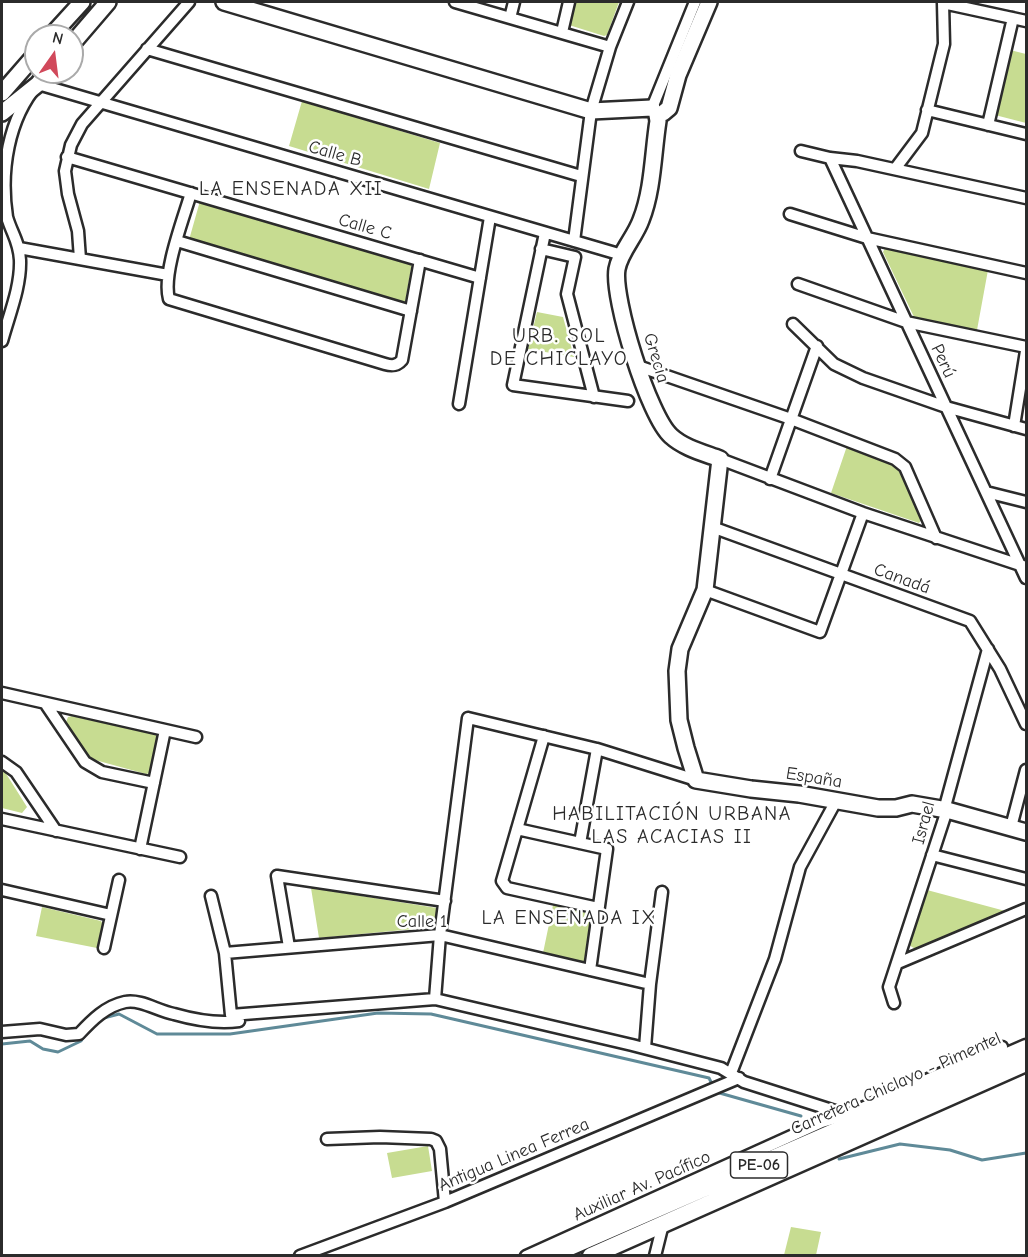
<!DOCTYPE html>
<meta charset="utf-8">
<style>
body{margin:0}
#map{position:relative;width:1028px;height:1257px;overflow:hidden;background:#fff;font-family:"Comic Neue",sans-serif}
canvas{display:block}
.frame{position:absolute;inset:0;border:3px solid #2b2b2b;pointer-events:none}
.north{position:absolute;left:24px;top:24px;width:60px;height:60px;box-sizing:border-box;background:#fff;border:2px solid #aaa;border-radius:50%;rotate:14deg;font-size:16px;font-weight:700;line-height:24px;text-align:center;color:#2b2b2b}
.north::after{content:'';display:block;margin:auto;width:21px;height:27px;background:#d1495b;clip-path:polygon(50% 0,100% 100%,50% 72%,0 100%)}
</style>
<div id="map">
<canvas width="1028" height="1257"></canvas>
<div class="frame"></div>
<div class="north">N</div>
</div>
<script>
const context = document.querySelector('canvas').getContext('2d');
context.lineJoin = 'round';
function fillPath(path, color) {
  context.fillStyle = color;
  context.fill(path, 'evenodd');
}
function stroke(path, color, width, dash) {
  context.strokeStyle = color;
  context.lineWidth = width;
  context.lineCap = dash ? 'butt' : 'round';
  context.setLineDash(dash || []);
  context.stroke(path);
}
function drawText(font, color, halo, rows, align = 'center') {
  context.font = font + ' "Comic Neue",sans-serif';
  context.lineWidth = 5;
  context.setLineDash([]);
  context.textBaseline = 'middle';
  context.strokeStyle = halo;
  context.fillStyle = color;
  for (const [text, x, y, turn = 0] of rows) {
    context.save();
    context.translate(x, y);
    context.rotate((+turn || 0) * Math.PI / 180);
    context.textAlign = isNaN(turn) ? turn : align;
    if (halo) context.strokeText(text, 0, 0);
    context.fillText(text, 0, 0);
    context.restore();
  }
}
fillPath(new Path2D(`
 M573 2H619L607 35 604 36 569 25Z
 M1010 50 1026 54V123L995 115Z
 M302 101 440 143 429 189 289 146Z
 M200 201 412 263 405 303 189 240Z
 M886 246 988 270 977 330 914 317 883 252Z
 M537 312 563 317 574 357 528 349Z
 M847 446 894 461 922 519 919 523 831 493Z
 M72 716 157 735 159 740 151 773 146 774 95 760 89 756 66 722 68 717Z
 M2 769 5 772 27 807 22 813 2 808Z
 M311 888 437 908 435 927 319 938Z
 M927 890 1009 912 919 951 907 944Z
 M553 905 591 914 584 962 543 953Z
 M42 907 101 921 103 925 97 948 36 936Z
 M428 1146 432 1171 392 1178 387 1153Z
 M791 1227 821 1232 816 1255H784Z`), '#c7dc91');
stroke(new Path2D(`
 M100 1019 119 1014 157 1034H230L378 1013 431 1014 709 1078 713 1086
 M2 1044 30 1041 43 1049 58 1052 81 1041 86 1034
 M716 1092 801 1116
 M839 1159 900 1144 950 1150 982 1160 1026 1153`), '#5f8a98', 3);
const street = new Path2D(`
 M455 2 610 47
 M510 18 514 2
 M562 32 569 2
 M147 49 581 176
 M927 110 1026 134
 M655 112 652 108 695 2
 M988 125 1013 18
 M801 151 830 158 857 161 1026 198
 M67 157 480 278
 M830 158 1026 578
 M895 169 922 133 944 44 943 3 1026 21
 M191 193C183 220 162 274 169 299L385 364C392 366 397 366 402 360L420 260
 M790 214 867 238 1026 273
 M545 233 513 385 628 401
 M177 241 411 311
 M574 241 591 111 610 47 628 2
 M19 248 168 275
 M541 249 575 257 567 294 594 397
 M80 259 78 231 68 194 65 171 71 145 82 124 189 2
 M798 284 906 322 1026 347
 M793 324 834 364 863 378 946 407 1026 429
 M2 341C9 315 21 287 20 260 19 241 12 234 7 217 0 171 8 119 38 84L622 255
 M638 366 791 419 895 459 905 467 936 538
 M459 404 490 217
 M1014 426 1026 351
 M720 459 863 513 1023 566
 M770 479 817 346
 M986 492 1026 502
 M712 527 970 621 1000 669 1026 724
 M705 590 820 632 863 513
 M2 693 196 737
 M45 703 85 762 102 772 154 783
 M544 736 502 881 507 888 598 908
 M2 762 16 772 56 831
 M2 819 180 857
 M1011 827 1026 770
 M517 829 607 849 590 970
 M580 843 597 749
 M140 849 165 730
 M932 855 1026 879
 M2 890 111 915
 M211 896 225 953 231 1015 435 999 632 1045 721 1068 744 1082 863 1120
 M289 947 277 876 445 901
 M104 948 119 880
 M225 953 440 935 650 984
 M898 963 1026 909
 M435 999 440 935 468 718 597 749 696 780
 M894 1003 889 987 947 810 946 803 988 649
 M2 1032 40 1029 66 1035 79 1034C92 1020 106 1006 125 1002 141 999 158 1011 174 1014 195 1020 217 1024 239 1021
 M645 1048 650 984 662 892
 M731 1073 775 959 800 867 836 801
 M327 1139 380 1137 431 1139 436 1141 440 1149 445 1202
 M300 1256 445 1202 739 1078
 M526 1256 822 1122 846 1115 1002 1047
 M655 1256 663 1224`);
const secondary = new Path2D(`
 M224 2 591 111 652 108
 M709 2 678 75 669 108 663 113 657 115 658 121C653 153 653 190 641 220 635 237 620 252 617 269 612 298 649 417 671 436 684 448 704 453 720 459L705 590 680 649 677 671 679 720 686 748 696 780 751 789 799 794 878 808H896L912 804 947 810 1026 832
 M51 36 82 2
 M72 44 108 2
 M2 93 36 54
 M2 113 38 84 48 72`);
const primary = new Path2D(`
 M549 1256 1026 1048
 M591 1256 1026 1063`);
stroke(street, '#2b2b2b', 15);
stroke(secondary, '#2b2b2b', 20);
stroke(primary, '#2b2b2b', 21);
stroke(street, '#fff', 10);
stroke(secondary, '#fff', 15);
stroke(primary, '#fff', 16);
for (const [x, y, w] of [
 [759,1165,57]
]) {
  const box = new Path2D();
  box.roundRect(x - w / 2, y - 13, w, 26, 4.5);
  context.fillStyle = '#fff';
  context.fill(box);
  stroke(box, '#2b2b2b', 1.5);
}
drawText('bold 16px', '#2b2b2b', null, [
 ["PE-06",759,1165]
]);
drawText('18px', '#2b2b2b', '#fff', [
 ["Calle B",335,154,16],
 ["Calle C",365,227,16],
 ["Grecia",656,358,73],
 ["Perú",943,361,65],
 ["Canadá",902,579,20],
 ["España",814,778,9],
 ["Israel",924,823,-75],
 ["Calle 1",422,922],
 ["Carretera Chiclayo - Pimentel",896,1084,-24],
 ["Antigua Linea Ferrea",514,1155,-23],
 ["Auxiliar Av. Pacífico",642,1186,-24]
]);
context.letterSpacing = '1.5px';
drawText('20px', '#2b2b2b', '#fff', [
 ["LA ENSENADA XII",291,189],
 ["URB. SOL",559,336],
 ["DE CHICLAYO",559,359],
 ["HABILITACIÓN URBANA",672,814],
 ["LAS ACACIAS II",672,837],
 ["LA ENSENADA IX",569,918]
]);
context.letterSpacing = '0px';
</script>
